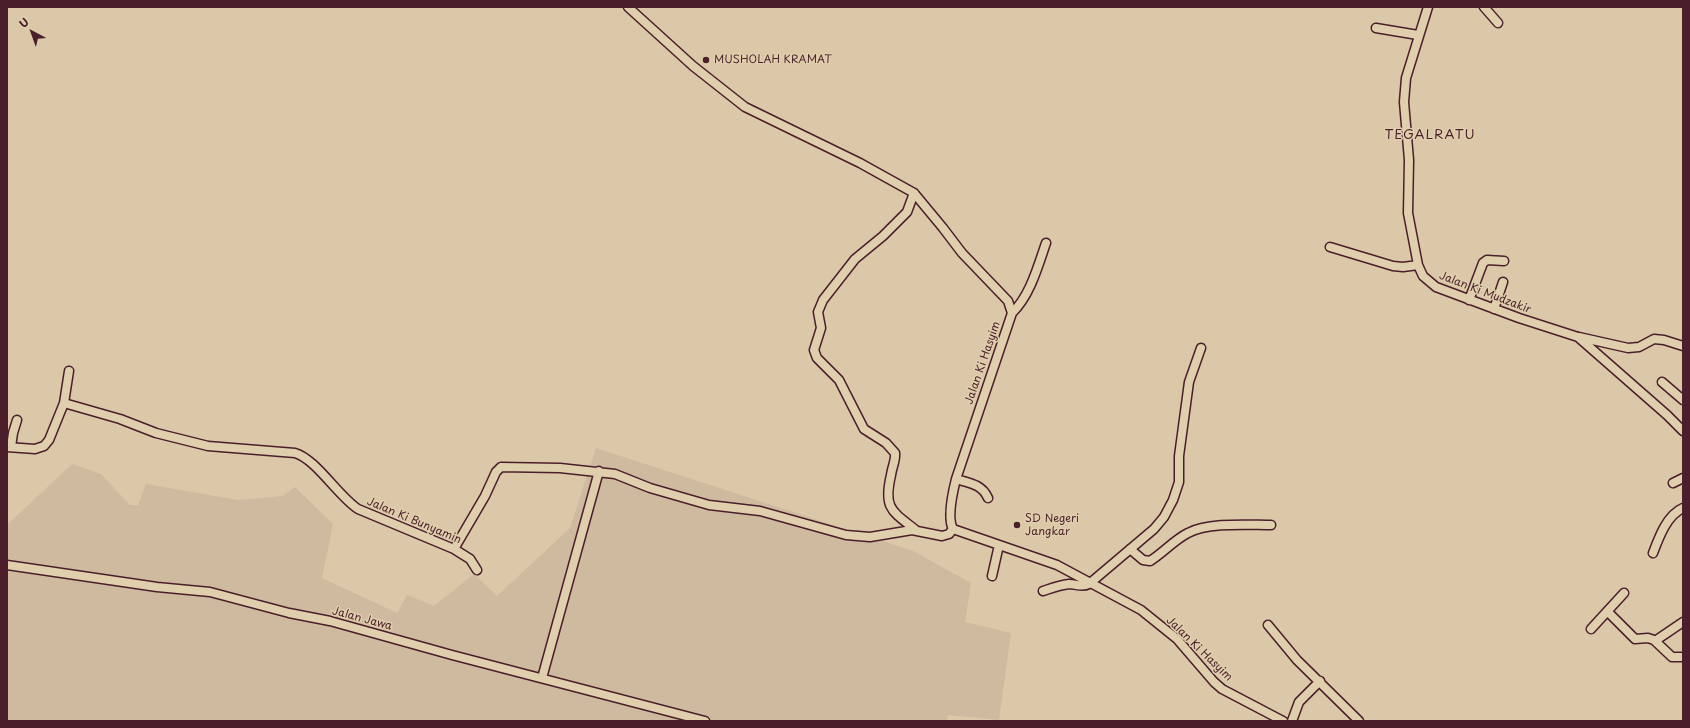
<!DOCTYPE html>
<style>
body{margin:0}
#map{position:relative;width:1690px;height:728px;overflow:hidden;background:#dac8a8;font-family:"Playpen Sans",sans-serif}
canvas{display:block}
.frame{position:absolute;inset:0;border:8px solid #4a1f2b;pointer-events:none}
.north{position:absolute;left:12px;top:12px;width:40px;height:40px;-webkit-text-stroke:3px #e0cfad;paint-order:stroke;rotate:319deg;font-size:11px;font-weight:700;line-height:16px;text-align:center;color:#4a1f2b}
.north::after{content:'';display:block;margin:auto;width:14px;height:18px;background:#4a1f2b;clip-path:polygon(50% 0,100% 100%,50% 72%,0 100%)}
</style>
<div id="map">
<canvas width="1690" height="728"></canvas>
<div class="frame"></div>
<div class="north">U</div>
</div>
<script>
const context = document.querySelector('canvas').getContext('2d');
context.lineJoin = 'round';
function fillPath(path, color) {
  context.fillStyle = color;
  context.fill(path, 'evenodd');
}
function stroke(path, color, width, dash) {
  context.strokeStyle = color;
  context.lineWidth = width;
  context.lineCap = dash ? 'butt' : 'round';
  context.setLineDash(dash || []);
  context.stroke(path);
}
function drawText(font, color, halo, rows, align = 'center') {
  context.font = font + ' "Playpen Sans",sans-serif';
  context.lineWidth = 3;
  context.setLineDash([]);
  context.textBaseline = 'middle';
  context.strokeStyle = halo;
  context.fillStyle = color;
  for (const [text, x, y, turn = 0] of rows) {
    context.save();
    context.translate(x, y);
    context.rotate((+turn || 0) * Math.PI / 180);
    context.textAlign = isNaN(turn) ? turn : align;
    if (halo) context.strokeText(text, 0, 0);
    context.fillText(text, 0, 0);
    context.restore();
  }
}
fillPath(new Path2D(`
 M596 448 913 551 971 583 965 622 1011 633 999 720 948 715 946 721H7V525L72 464 101 474 130 505H138L146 484 238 500 283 496 295 487 333 524 322 578 397 613 407 595 434 606 474 574 497 596 570 528Z`), '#ceba9e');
const minor = new Path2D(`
 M628 7 693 66 745 107 860 163 914 193 943 228 962 253 1008 301 1012 313 956 479C953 491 947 518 953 529L1057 565 1141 610 1177 639 1214 682 1222 689 1283 721
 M1428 7 1406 78 1404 102 1409 160 1408 213 1418 265 1423 276 1436 287 1519 318 1578 337 1667 415 1683 431
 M1484 7 1498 23
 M1376 28 1418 35
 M914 193 907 212 883 236 855 259 823 300 818 312 821 328 814 350 817 358 839 380 864 429 886 443 895 453C896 460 892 467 891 475 883 509 892 511 917 531
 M1330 247 1393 266 1403 267 1418 265
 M1469 300 1483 263 1487 260 1504 261
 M1494 309 1503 282
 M1012 313C1030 296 1038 266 1046 243
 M1579 337 1628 348 1639 347 1654 339 1664 340 1683 346
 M1662 382 1683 400
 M64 403 69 371
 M7 447 35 449 44 446 49 440 64 403 120 419 156 433 208 446 295 453C316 459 338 496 358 509L454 549 470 559 477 570
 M11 447 13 433 17 420
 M956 479C969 483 982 484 988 498
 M1673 483 1683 478
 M454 549 485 496 496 472 501 467 560 468 615 474 650 488 709 505 760 511 846 535 870 537 912 530 942 536 949 534 953 529
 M1130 549 1143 560 1150 561C1163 553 1174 540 1188 533 1208 522 1248 525 1271 525
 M1653 553C1659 537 1667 515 1683 508
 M7 565 157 587 210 592 289 613 330 621 452 655 705 721
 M992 576 999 545
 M1043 591C1052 588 1060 585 1069 584 1077 584 1081 588 1089 584L1154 529 1164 517 1173 500 1179 482V456L1189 382 1201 348
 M1608 612 1635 639 1648 638 1654 640 1672 657H1683
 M1268 625 1297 660 1359 721
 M1591 629 1624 593
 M1655 641 1683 622
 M542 678 599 471
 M1292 721 1299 702 1320 681`);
stroke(minor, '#4a1f2b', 11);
stroke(minor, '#e0cfad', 8);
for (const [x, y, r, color] of [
 [706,60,4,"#4a1f2b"],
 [1017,525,4,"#4a1f2b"]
]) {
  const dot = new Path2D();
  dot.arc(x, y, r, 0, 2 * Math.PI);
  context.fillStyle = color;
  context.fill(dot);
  stroke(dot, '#e0cfad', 1.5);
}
drawText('11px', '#4a1f2b', '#e0cfad', [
 ["MUSHOLAH KRAMAT",714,60],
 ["SD Negeri",1025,519],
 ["Jangkar",1025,532]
], 'left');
drawText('11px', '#4a1f2b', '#e0cfad', [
 ["Jalan Ki Mudzakir",1485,293,21],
 ["Jalan Ki Hasyim",983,363,-71],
 ["Jalan Ki Bunyamin",414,521,23],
 ["Jalan Jawa",362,619,15],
 ["Jalan Ki Hasyim",1199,649,44]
]);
context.letterSpacing = '1px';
drawText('13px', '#4a1f2b', '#e0cfad', [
 ["TEGALRATU",1430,135]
]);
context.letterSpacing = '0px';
</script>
